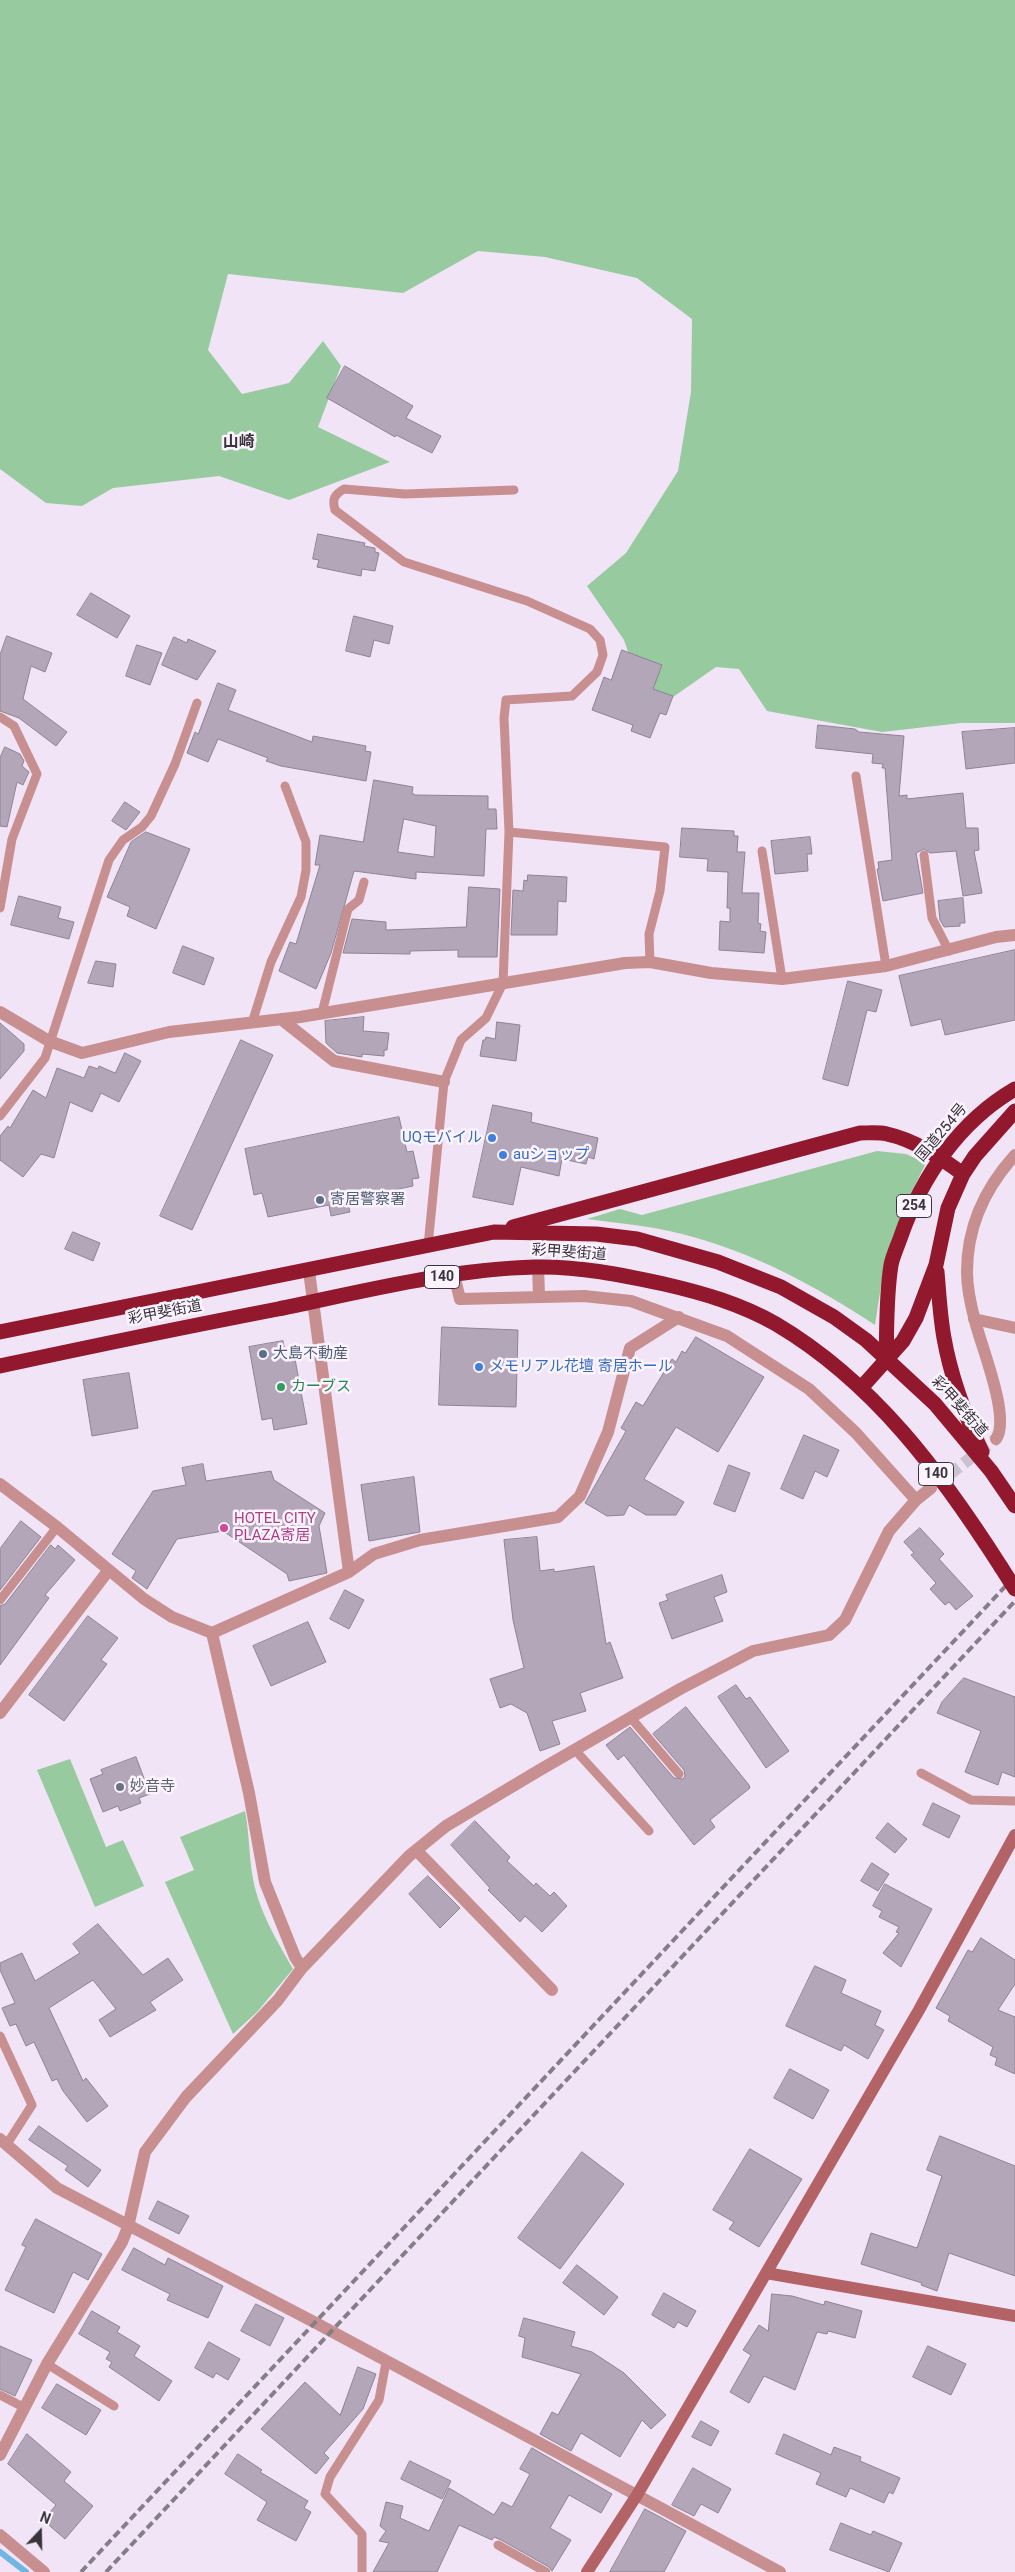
<!DOCTYPE html>
<meta charset="utf-8">
<style>
body{margin:0}
#map{position:relative;width:1015px;height:2572px;overflow:hidden;background:#f1e4f7;font-family:Roboto,sans-serif}
canvas{display:block}
.north{position:absolute;left:15px;top:2507px;width:50px;height:50px;-webkit-text-stroke:4px #fbf4ff;paint-order:stroke;rotate:21deg;font-size:14px;font-weight:700;line-height:20px;text-align:center;color:#39343b}
.north::after{content:'';display:block;margin:auto;width:18px;height:22px;background:#39343b;clip-path:polygon(50% 0,100% 100%,50% 72%,0 100%)}
</style>
<div id="map">
<canvas width="1015" height="2572"></canvas>
<div class="north">N</div>
</div>
<script>
const context = document.querySelector('canvas').getContext('2d');
context.lineJoin = 'round';
function fillPath(path, color) {
  context.fillStyle = color;
  context.fill(path, 'evenodd');
}
function stroke(path, color, width, dash) {
  context.strokeStyle = color;
  context.lineWidth = width;
  context.lineCap = dash ? 'butt' : 'round';
  context.setLineDash(dash || []);
  context.stroke(path);
}
function drawText(font, color, halo, rows, align = 'center') {
  context.font = font + ' Roboto,"Noto Sans JP",sans-serif';
  context.lineWidth = 5;
  context.setLineDash([]);
  context.textBaseline = 'middle';
  context.strokeStyle = halo;
  context.fillStyle = color;
  for (const [text, x, y, turn = 0] of rows) {
    context.save();
    context.translate(x, y);
    context.rotate((+turn || 0) * Math.PI / 180);
    context.textAlign = isNaN(turn) ? turn : align;
    if (halo) context.strokeText(text, 0, 0);
    context.fillText(text, 0, 0);
    context.restore();
  }
}
fillPath(new Path2D(`
 M0 0H1015V723H961L882 732 767 711 739 669 716 667 673 697 646 687 634 669 624 640 587 586 626 553 678 471 691 392 692 319 637 278 545 257 478 251 403 293 228 274 208 350 242 394 289 383 323 341 341 366 318 427 390 462 289 500 219 476 113 488 82 506 46 503 0 469Z
 M877 1151 906 1154 926 1163 904 1207 885 1260 875 1325C814 1285 753 1252 682 1234 651 1226 618 1223 587 1219L620 1209 642 1215Z
 M70 1759 106 1847 123 1840 144 1886 95 1907 37 1770Z
 M245 1811C249 1832 249 1852 252 1873 257 1908 276 1939 293 1969L257 2012 233 2034 165 1882 194 1870 180 1837Z`), '#97ca9e');
stroke(new Path2D(`
 M0 2552 26 2572`), '#71b6e2', 6);
const building = new Path2D(`
 M345 366 413 406 406 418 441 436 432 453 396 435 395 437 327 398Z
 M318 534 365 543 364 546 375 548V552L379 553 375 571 362 569 361 576 317 567 319 560 313 559Z
 M91 593 130 616 117 638 77 615Z
 M354 616 393 626 389 644 374 640 370 657 346 651Z
 M7 636 52 653 45 672 31 666 23 699 67 732 56 746 19 718 0 711V655Z
 M174 637 187 643 188 639 216 651 197 680 162 665Z
 M137 645 162 653 150 685 126 676Z
 M622 650 662 665 653 689 673 696 666 715 660 713 650 738 631 731 633 725 592 710 604 677 611 680Z
 M218 683 236 690 228 710 312 742 313 736 366 746 365 751 371 752 366 781 281 766 266 761 268 758 218 739 208 762 187 753 195 732 198 734Z
 M818 725 855 729 859 732 904 736 899 796 907 795V799L963 793 966 828H978L979 850 974 851 982 893 963 896 956 851 930 853 924 849 916 853 923 893 883 901 877 869H879L878 862 892 860 885 768H882L883 764 872 763 873 754 816 748Z
 M1015 728V763L966 769 962 732Z
 M5 747 20 754 24 761 22 766 29 772 23 785 17 782 7 827 0 826V758Z
 M374 780 413 787 412 793 415 795 488 796V809H496L497 829H486L484 876 416 872V879L354 871 331 953 316 989 279 971 290 942 296 944 320 865H315L320 835 363 842ZM404 819 436 826 434 857 398 852Z
 M125 802 140 812 126 830 112 821Z
 M682 828 734 831V836H738L737 852H745L742 893H759L758 923 761 924 760 931 766 932 764 953 719 950 720 921 730 922V908H727L728 872 707 871 708 859 680 857Z
 M146 832 190 849 156 929 127 916 130 907 107 897 131 842Z
 M810 837 812 854H807L808 871 775 874 771 841Z
 M528 875 567 877 566 902 558 901 557 935H511L513 890 523 891 524 880 527 881Z
 M469 887 500 889 497 957H458V950L410 951V954L343 953 352 919 386 922V930L466 927Z
 M19 896 61 907 58 918 74 922 69 939 11 925Z
 M963 898 965 923H960V926L944 927 940 920 938 901Z
 M183 946 214 958 204 985 173 973Z
 M1015 950V1020L945 1035 941 1019 911 1026 899 976Z
 M96 961 116 964 113 987 88 983Z
 M848 981 882 990 876 1012 867 1010 848 1086 823 1079Z
 M364 1017 363 1031 389 1033 387 1050H384V1056L362 1054V1057L337 1053 326 1043 325 1021Z
 M497 1022 520 1025 516 1061 480 1056 483 1040H485L486 1037 495 1039Z
 M0 1023 24 1044V1051L0 1079Z
 M241 1040 273 1055 192 1230 160 1216Z
 M125 1053 141 1061 119 1102 101 1093 92 1112 70 1102 54 1158 41 1154 23 1177 0 1160V1136L8 1126 10 1128 33 1090 46 1098 57 1068 84 1078 89 1066 98 1069 99 1066 115 1073Z
 M493 1105 532 1113 531 1122 598 1138 594 1159 588 1157 586 1164 562 1159 559 1176 521 1167 513 1205 473 1197Z
 M399 1117 407 1152 413 1151 419 1178 412 1179 413 1186 347 1200 350 1212 331 1216 329 1205 268 1217 262 1193 254 1195 245 1149Z
 M73 1232 100 1243 93 1261 65 1249Z
 M442 1327 518 1330 516 1407 439 1405Z
 M696 1337 764 1377 718 1452 676 1427 644 1479 684 1502 676 1515H646L629 1505 624 1515 607 1516 585 1503 626 1431 621 1428 636 1402 643 1406 672 1359 676 1362 682 1351 685 1353Z
 M283 1341 287 1361 295 1359 307 1424 274 1430 272 1418 262 1420 249 1347Z
 M129 1373 138 1428 92 1436 83 1380Z
 M804 1435 839 1450 827 1477 815 1471 803 1499 781 1489Z
 M203 1464 206 1481 271 1471 274 1480 325 1513 319 1526 327 1573 289 1581 287 1574 223 1531 177 1539 147 1589 132 1578 136 1571 112 1554 153 1491 186 1485 182 1468Z
 M729 1465 750 1473 735 1512 714 1504Z
 M414 1477 420 1532 369 1541 361 1485Z
 M21 1521 41 1537 0 1590V1549Z
 M920 1528 944 1554 939 1559 973 1596 956 1610 949 1602 945 1605 930 1589 936 1583 911 1555 914 1553 904 1542Z
 M537 1537 540 1571 554 1569V1572L594 1566 606 1644 610 1642 623 1678 580 1693 586 1711 552 1721 560 1744 540 1751 527 1713 511 1704 500 1708 490 1679 524 1668 513 1620 504 1540Z
 M51 1545 55 1549 58 1545 75 1560 45 1595 49 1598 0 1665V1606L5 1604Z
 M722 1575 727 1592 714 1597 723 1621 672 1639 659 1603 668 1600 666 1595Z
 M345 1590 364 1600 349 1629 330 1619Z
 M88 1616 118 1638 101 1660 107 1664 64 1721 29 1695Z
 M308 1622 326 1662 271 1686 253 1646Z
 M964 1678 1015 1697V1777L1002 1772 998 1785 965 1772 981 1731 937 1713 942 1702Z
 M736 1685 746 1699 750 1697 789 1751 766 1768 718 1697Z
 M686 1707 749 1785 750 1788 710 1820 715 1827 694 1845 624 1755 618 1760 606 1745 630 1727 674 1778 683 1779 685 1776 684 1770 653 1734Z
 M136 1757 150 1794 139 1798 141 1803 120 1811 118 1806 103 1812 90 1779 103 1774 101 1770Z
 M933 1803 960 1816 949 1838 923 1825Z
 M475 1821 510 1857 507 1861 534 1886 536 1883 550 1896 554 1892 567 1906 542 1932 525 1916 520 1922 488 1890 490 1888 451 1845Z
 M888 1823 907 1839 895 1853 876 1838Z
 M872 1863 889 1874 878 1891 861 1881Z
 M428 1876 460 1908 440 1928 409 1894Z
 M885 1884 932 1909 901 1967 883 1953 899 1933 896 1932 899 1927 879 1917 882 1911 873 1906Z
 M98 1924 143 1975 168 1958 183 1980 150 2002 156 2010 110 2037 99 2020 116 2009 93 1980 49 2008 83 2081 86 2078 108 2106 87 2122 63 2091 57 2079 52 2081 34 2042 26 2046 16 2024 10 2026 2 2008 15 2003 0 1970V1963L22 1953 35 1981 80 1953 73 1944Z
 M981 1938 1015 1960V1984L998 2010 1015 2017V2074L995 2065 997 2058 990 2055 993 2047 948 2021 950 2016 936 2008 968 1950 972 1952Z
 M815 1966 846 1980 841 1993 881 2011 875 2025 884 2030 868 2059 844 2045 841 2051 786 2026Z
 M790 2069 829 2090 813 2119 774 2098Z
 M39 2126 101 2170 88 2187 65 2170 68 2166 29 2140Z
 M940 2136 1015 2166V2276L949 2253 937 2291 921 2285 922 2283 861 2264 871 2233 917 2248 942 2176 927 2170Z
 M750 2149 802 2179 759 2247 729 2229 734 2222 713 2210Z
 M582 2152 624 2184 560 2269 518 2238Z
 M158 2201 189 2216 179 2234 149 2219Z
 M36 2219 102 2254 88 2280 73 2272 54 2313 5 2290 26 2247 22 2245Z
 M134 2248 165 2265 168 2258 223 2286 208 2318 167 2300 170 2294 122 2270Z
 M577 2265 618 2297 604 2315 563 2283Z
 M664 2293 696 2311 687 2327 678 2322 674 2328 652 2315Z
 M772 2294 792 2296 824 2305 825 2301 862 2311 855 2338 828 2331 827 2334 817 2332 795 2390 764 2376 749 2403 730 2392 751 2355 743 2350 759 2325 768 2331Z
 M256 2304 284 2318 270 2346 241 2331Z
 M92 2311 120 2327 117 2332 140 2346 134 2356 172 2381 159 2401 109 2367 112 2362 106 2359 110 2352 79 2334Z
 M524 2318 575 2332 571 2346 592 2352 624 2373 666 2415 651 2429 642 2420 620 2457 581 2433 571 2451 540 2434 552 2412 558 2415 581 2374 522 2357 525 2338 519 2336Z
 M209 2342 240 2359 228 2380 216 2373 213 2378 195 2368Z
 M0 2346 32 2360 15 2396 0 2389Z
 M928 2346 966 2364 951 2395 913 2377Z
 M358 2367 376 2374 363 2409 324 2453 329 2458 316 2474 261 2429 305 2382 340 2415Z
 M57 2384 101 2410 86 2435 42 2408Z
 M701 2421 719 2431 711 2446 692 2437Z
 M27 2434 71 2472 64 2481 93 2506 65 2539 43 2520 56 2505 8 2464Z
 M784 2434 831 2455 834 2447 861 2457 860 2461 900 2478 893 2494 889 2492 884 2503 850 2488 846 2497 816 2484 821 2473 776 2454Z
 M532 2448 612 2494 601 2513 569 2495 550 2528 571 2540 552 2571 549 2567 501 2540 494 2537 492 2540 459 2525 437 2572H373L389 2543 379 2541 386 2531 380 2526 386 2502 403 2506 400 2518 429 2531 449 2488 494 2515 502 2502 512 2507 530 2474 520 2469Z
 M238 2454 262 2470 260 2472 308 2501 304 2508 311 2512 296 2541 257 2520 267 2502 225 2474Z
 M410 2461 451 2481 442 2499 401 2479Z
 M693 2468 731 2489 718 2513 701 2504 694 2516 672 2505Z
 M645 2509 686 2531 664 2572H610Z
 M841 2523 871 2535 873 2531 902 2543 889 2572 830 2550Z`);
fillPath(building, '#b2a6b8');
stroke(building, '#8e8394', 1);
stroke(new Path2D(`
 M935 1485 996 1439`), '#ccc1d1', 12, [12, 6]);
stroke(new Path2D(`
 M0 717 14 726 37 774 12 839 0 908
 M856 776 886 966
 M509 832 665 847 660 891 649 934 650 962
 M762 851 782 979
 M924 855 932 918 949 951
 M322 1013 348 909 359 900 364 882
 M252 1023 271 962 301 897 306 870V842L285 786
 M0 1116 45 1058 109 860 123 840 142 827 151 816 175 764 197 703
 M428 1246 444 1082 461 1040 486 1018 503 983 509 832 504 718 506 700 572 696 597 672 603 655 600 640 590 629 527 601 404 562 335 510C332 499 334 495 344 489L405 494 514 490
 M0 1600 57 1527
 M631 1718 679 1774
 M575 1750 649 1831
 M921 1773 971 1800 1015 1801
 M0 2036 32 2105 7 2144
 M47 2364 114 2406
 M0 2395 25 2408
 M498 2545 546 2572
 M362 2572V2534L325 2494 330 2477 379 2400 386 2362`), '#c88f90', 9);
stroke(new Path2D(`
 M0 1012 49 1041 82 1053 169 1032 300 1017 625 963 650 962 711 973 782 979 886 966 996 937 1015 935
 M281 1019 334 1061 444 1082
 M538 1267 539 1295
 M309 1271 349 1572
 M454 1275 460 1299 584 1296 631 1301 727 1336 809 1389 856 1433 916 1500
 M974 1319 1015 1328
 M996 1439C1011 1418 981 1346 975 1321 971 1306 967 1287 967 1272 967 1226 985 1188 1015 1155
 M0 1484 57 1527 144 1599 172 1617 212 1633 249 1793 265 1882 295 1957 302 1968
 M212 1633 349 1572 374 1554 420 1540 558 1517 580 1496 608 1432 630 1348 679 1317
 M0 1713 108 1571
 M416 1850 552 1990
 M0 2139 57 2188 314 2322 780 2572
 M0 2455 47 2364 122 2242 128 2227 145 2152 186 2097 278 2000 302 1968 409 1856 446 1826 538 1771 680 1689 753 1651 829 1635 845 1620 889 1531 916 1500 931 1488
 M0 2535 44 2572`), '#c88f90', 12);
stroke(new Path2D(`
 M766 2273 1015 2316
 M587 2572 637 2495 919 2010 1015 1835`), '#b36265', 12);
stroke(new Path2D(`
 M513 1227 860 1133C869 1133 879 1132 887 1134 915 1140 941 1158 963 1174
 M937 1272C939 1294 940 1316 944 1338 951 1378 965 1415 982 1452
 M0 1332 494 1232 596 1234 637 1239 718 1262 781 1287 834 1317 866 1340 935 1404 991 1471 1015 1506
 M886 1360C887 1328 886 1296 891 1265 893 1255 898 1245 901 1236 922 1176 960 1121 1015 1089
 M0 1366C93 1346 185 1327 278 1309 360 1292 451 1269 535 1267 579 1266 622 1275 664 1284 703 1293 741 1304 776 1324 874 1382 941 1473 1001 1567
 M862 1387 903 1341 916 1318 936 1265 948 1208 963 1174 975 1156 1015 1111`), '#91182d', 15);
stroke(new Path2D(`
 M81 2572 1015 1576
 M106 2572 1015 1601`), '#867d89', 4, [8, 4]);
stroke(new Path2D(`
 M1001 1567 1015 1589`), '#91182d', 15);
for (const [x, y, r, color] of [
 [492,1138,5,"#3f7fe0"],
 [503,1155,5,"#3f7fe0"],
 [320,1200,5,"#5c6f8a"],
 [263,1354,5,"#5c6f8a"],
 [479,1367,5,"#3f7fe0"],
 [281,1387,5,"#2e9e5b"],
 [224,1528,5,"#d1479c"],
 [120,1787,5,"#6b7280"]
]) {
  const dot = new Path2D();
  dot.arc(x, y, r, 0, 2 * Math.PI);
  context.fillStyle = color;
  context.fill(dot);
  stroke(dot, '#fbf4ff', 2);
}
for (const [x, y, w] of [
 [914,1206,35],
 [442,1277,35],
 [936,1474,35]
]) {
  const box = new Path2D();
  box.roundRect(x - w / 2, y - 11.5, w, 23, 4);
  context.fillStyle = '#fbf4ff';
  context.fill(box);
  stroke(box, '#39343b', 1);
}
drawText('bold 14px', '#39343b', null, [
 ["254",914,1206],
 ["140",442,1277],
 ["140",936,1474]
]);
drawText('15px', '#39343b', '#fbf4ff', [
 ["国道254号",942,1133,-50],
 ["彩甲斐街道",569,1253,4],
 ["彩甲斐街道",165,1313,-11],
 ["彩甲斐街道",959,1407,48]
]);
drawText('15px', '#366cbe', '#fbf4ff', [
 ["UQモバイル",482,1138,"right"],
 ["auショップ",513,1155],
 ["メモリアル花壇 寄居ホール",489,1367]
], 'left');
drawText('15px', '#4e5e75', '#fbf4ff', [
 ["寄居警察署",330,1200],
 ["大島不動産",273,1354]
], 'left');
drawText('15px', '#27864d', '#fbf4ff', [
 ["カーブス",291,1387]
], 'left');
drawText('15px', '#b23c85', '#fbf4ff', [
 ["HOTEL CITY",234,1519],
 ["PLAZA寄居",234,1536]
], 'left');
drawText('15px', '#5b616d', '#fbf4ff', [
 ["妙音寺",130,1787]
], 'left');
drawText('bold 16px', '#3c3341', '#fbf4ff', [
 ["山崎",239,443]
]);
</script>
